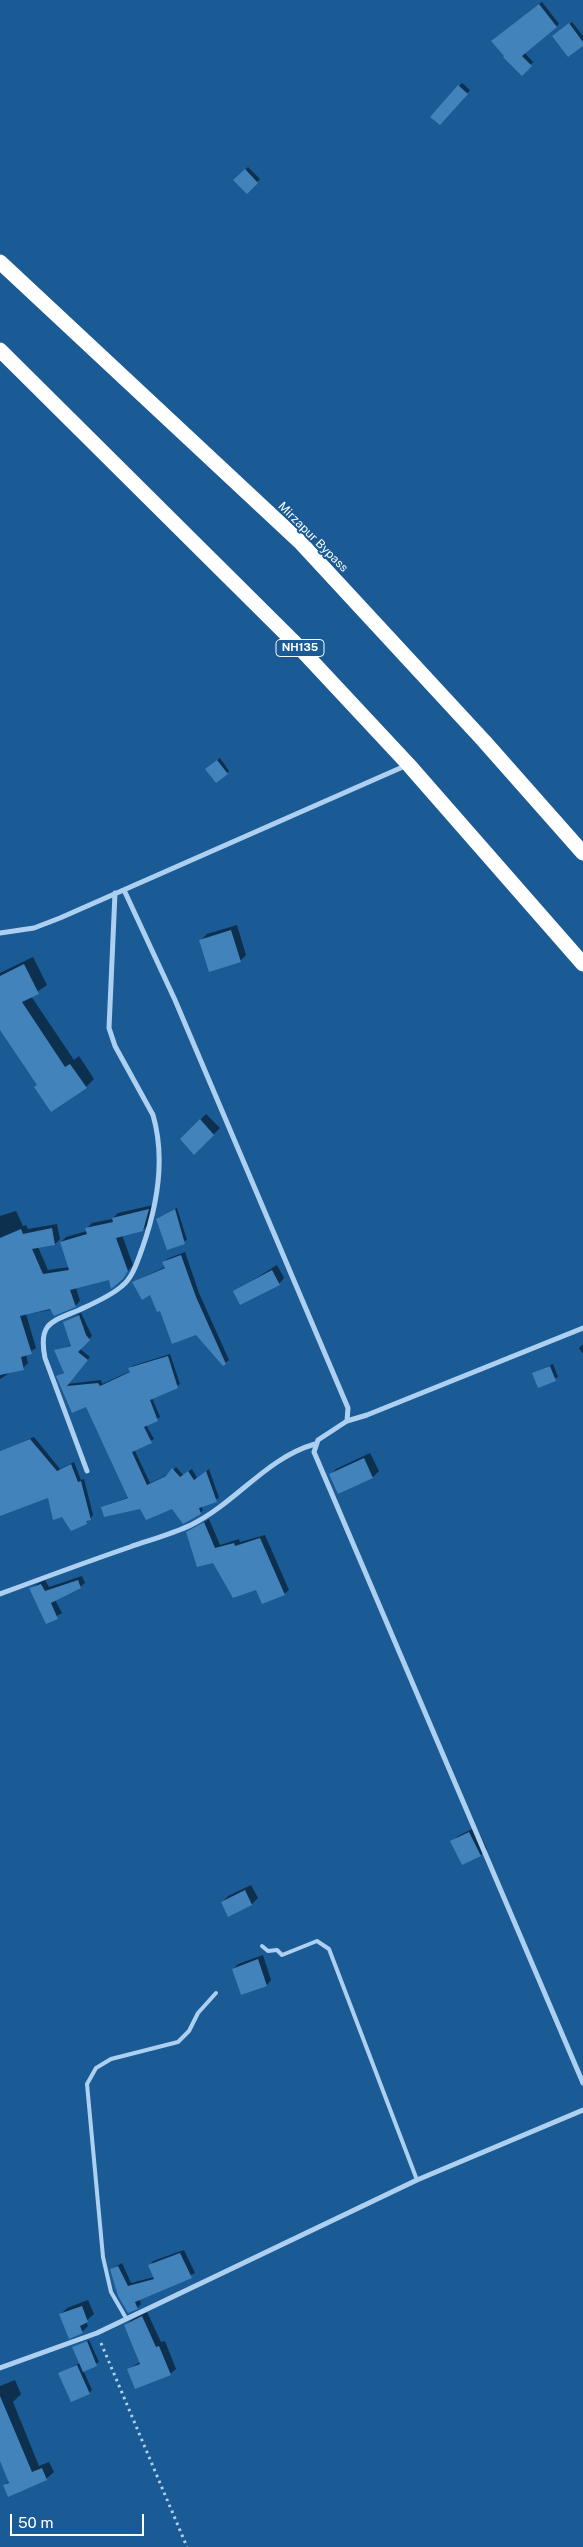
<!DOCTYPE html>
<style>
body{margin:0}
#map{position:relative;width:583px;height:2547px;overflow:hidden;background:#1a5a95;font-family:"Public Sans",sans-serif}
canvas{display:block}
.scale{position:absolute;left:10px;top:2514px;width:134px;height:22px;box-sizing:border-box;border:2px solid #fff;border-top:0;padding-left:6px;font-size:15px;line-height:18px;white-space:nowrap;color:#fff;-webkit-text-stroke:4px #1a5a95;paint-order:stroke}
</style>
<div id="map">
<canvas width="583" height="2547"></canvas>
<div class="scale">50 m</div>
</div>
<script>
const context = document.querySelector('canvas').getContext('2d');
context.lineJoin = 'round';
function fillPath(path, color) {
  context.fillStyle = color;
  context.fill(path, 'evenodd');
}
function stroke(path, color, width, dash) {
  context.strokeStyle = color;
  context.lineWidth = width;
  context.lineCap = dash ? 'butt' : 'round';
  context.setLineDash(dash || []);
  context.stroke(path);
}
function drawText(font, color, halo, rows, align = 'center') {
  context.font = font + ' "Public Sans",sans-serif';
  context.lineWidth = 4;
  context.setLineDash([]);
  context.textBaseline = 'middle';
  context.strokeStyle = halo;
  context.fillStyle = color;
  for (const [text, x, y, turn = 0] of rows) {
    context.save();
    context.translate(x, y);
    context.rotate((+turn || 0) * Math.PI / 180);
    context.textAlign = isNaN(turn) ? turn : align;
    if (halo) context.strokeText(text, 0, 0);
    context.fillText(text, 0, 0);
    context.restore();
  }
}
fillPath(new Path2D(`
 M542 2 559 24 524 52 533 62 522 74 495 38Z
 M572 22 583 36V44L556 34Z
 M462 83 470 90 440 124 432 117Z
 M248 167 260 179 247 192 235 180Z
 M220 758 229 771 227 773 210 766Z
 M237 925 246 955 240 961 201 940 207 934Z
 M33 957 47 985 31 996 74 1060 79 1056 94 1079 86 1087 39 1085 0 1024V973Z
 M206 1114 220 1128 195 1153 181 1139Z
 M153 1205 148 1225 143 1230 122 1235 133 1265 124 1276 76 1288 80 1301 75 1306 26 1314 36 1348 26 1354 28 1363 23 1368 14 1370 0 1379V1216L16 1211 23 1226 26 1225 28 1229 57 1224 60 1239 55 1244 38 1247 48 1270 69 1267 61 1242 66 1237 87 1231V1228L92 1223 112 1219 118 1213Z
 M177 1208 187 1240 168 1248 158 1218Z
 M185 1252 199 1293 229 1360 225 1363 196 1334 160 1309 151 1294 133 1282 165 1267 164 1263 167 1259Z
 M277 1265 284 1278 279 1284 234 1292Z
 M81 1313 92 1336 79 1348 90 1357 67 1384 101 1380 102 1384 131 1371 130 1369 132 1366 170 1354 180 1384 152 1398 160 1417 146 1425 154 1439 134 1449 150 1483 169 1474 176 1467 183 1475 192 1469 197 1478 209 1469 219 1498 201 1506 203 1510 200 1513 172 1508 102 1507 129 1497 86 1406 73 1412 58 1376 65 1372 56 1350 72 1345 64 1322Z
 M582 1345H583V1354L579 1348Z
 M553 1364 558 1377 539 1386 534 1373Z
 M34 1437 60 1469 74 1462 81 1480 84 1479 93 1515 90 1519 49 1496 0 1514V1451Z
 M370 1453 379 1471 373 1477 330 1475 336 1469Z
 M209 1519 220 1545 239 1539 240 1542 265 1535 289 1590 284 1594 256 1588 214 1561 198 1565 187 1532Z
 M82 1576 85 1583 80 1587 55 1600 62 1613 46 1622 30 1588 45 1580 49 1587Z
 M476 1827 487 1849 481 1855 463 1863 452 1842 458 1836Z
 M251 1885 258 1898 252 1904 229 1915 222 1902 228 1896Z
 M263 1955 271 1980 267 1985 241 1994 233 1969 238 1964Z
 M184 2250 195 2273 139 2299 141 2304 137 2308 111 2269 122 2263 131 2283 154 2277 150 2265 153 2261Z
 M88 2300 94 2314 86 2321 88 2326 82 2332 61 2314 67 2308Z
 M147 2312 161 2342 165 2341 176 2369 170 2374 128 2370 141 2361 126 2325 131 2320Z
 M89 2340 99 2362 83 2370 92 2390 89 2393 60 2373 80 2363 73 2347Z
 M15 2380 21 2394 13 2402 39 2466 49 2462 54 2472 46 2479 4 2486 10 2480 0 2459V2386Z`), '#0007');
fillPath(new Path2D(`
 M539 4 557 27 522 56 532 66 522 76 503 57 504 56 491 41Z
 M569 23 583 42V46L568 57 552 36Z
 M458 85 468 94 440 125 430 117Z
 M245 169 258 183 247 194 233 180Z
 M217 760 228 774 216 783 205 769Z
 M231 930 241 962 209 972 199 940Z
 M24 964 39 994 22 1002 65 1067 70 1064 87 1088 51 1112 34 1087 37 1085 0 1030V976Z
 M200 1119 214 1135 194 1155 180 1139Z
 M149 1209 143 1231 116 1238 128 1271 123 1279 111 1289 109 1280 70 1290 76 1307 54 1316 50 1309 20 1316 32 1354 21 1357 24 1370 0 1375V1238L21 1229 23 1234 52 1228 55 1245 32 1249 43 1274 69 1270 60 1242 87 1234 85 1228 113 1222 112 1218Z
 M175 1209 185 1244 167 1250 156 1219Z
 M181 1255 196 1297 226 1364 223 1366 196 1335 172 1344 160 1311 157 1312 150 1295 142 1300 132 1282 165 1268 162 1262Z
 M272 1270 280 1285 240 1305 233 1291Z
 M79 1315 86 1335 90 1340 78 1352 88 1360 67 1386 98 1383 100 1386 130 1372 128 1368 168 1356 178 1388 150 1400 158 1421 144 1427 152 1443 132 1452 147 1485 166 1476 172 1468 180 1477 188 1471 194 1480 206 1471 217 1502 199 1508 201 1514 183 1524 172 1509 146 1520 140 1509 104 1517 101 1507 128 1498 86 1407 72 1413 56 1376 64 1373 54 1350 71 1346 63 1322Z
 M550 1366 556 1381 538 1388 532 1373Z
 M30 1439 57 1471 71 1464 78 1482 81 1481 91 1520 86 1521 87 1524 71 1531 62 1517 53 1520 48 1498 0 1516V1451Z
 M364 1458 373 1478 338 1494 329 1474Z
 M204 1522 215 1548 234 1543 235 1546 260 1538 285 1595 262 1604 256 1590 233 1598 213 1563 197 1567 186 1532Z
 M78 1580 81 1588 51 1603 58 1619 46 1624 29 1588 41 1584 45 1591Z
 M469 1832 481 1856 462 1865 450 1841Z
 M245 1890 252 1905 228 1917 221 1902Z
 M258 1959 267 1986 241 1995 232 1969Z
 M180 2253 192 2278 135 2302 138 2309 128 2313 118 2296 110 2269 118 2266 128 2286 154 2279 148 2265Z
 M82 2306 88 2322 80 2326 83 2333 69 2339 59 2314Z
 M142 2316 156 2347 159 2346 171 2375 135 2389 127 2369 140 2364 124 2325Z
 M87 2341 97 2366 83 2372 72 2347Z
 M77 2365 90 2394 71 2402 58 2373Z
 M0 2396 32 2472 42 2468 47 2480 8 2497 3 2485 9 2483 0 2461Z`), '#4383bc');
stroke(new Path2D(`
 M101 2343 187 2547`), '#add0f0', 3, [2.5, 4]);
stroke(new Path2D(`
 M262 1946 268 1951 277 1950 282 1955 317 1941 329 1949 417 2180
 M126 2318 111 2292 103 2257 87 2084 96 2068 111 2059 178 2042 189 2031 198 2013 216 1993`), '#add0f0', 4);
stroke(new Path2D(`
 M124 890 175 1000 348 1408 347 1421 318 1440 314 1452 583 2083
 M0 933 34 928 60 918 405 766
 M347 1421 367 1415 583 1328
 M87 1471 45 1358C38 1323 51 1322 79 1310 92 1304 111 1296 122 1286 133 1277 137 1262 142 1249 157 1207 166 1160 153 1115L115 1046 109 1028 115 893
 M0 1594C43 1578 86 1562 130 1547 150 1540 172 1534 191 1525 236 1503 266 1458 315 1444
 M0 2368 97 2333 417 2180 583 2110`), '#add0f0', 5);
stroke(new Path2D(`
 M0 262 300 542 484 741 583 853
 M0 350 296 644 408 764 583 964`), '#fff', 15);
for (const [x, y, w] of [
 [300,648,48]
]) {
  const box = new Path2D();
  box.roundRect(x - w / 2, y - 8.5, w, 17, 4);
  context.fillStyle = '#1a5a95';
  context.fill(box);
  stroke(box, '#fff', 1);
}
drawText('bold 11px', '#fff', null, [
 ["NH135",300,648]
]);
drawText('12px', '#fff', '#1a5a95', [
 ["Mirzapur Bypass",313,537,45]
]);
</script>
